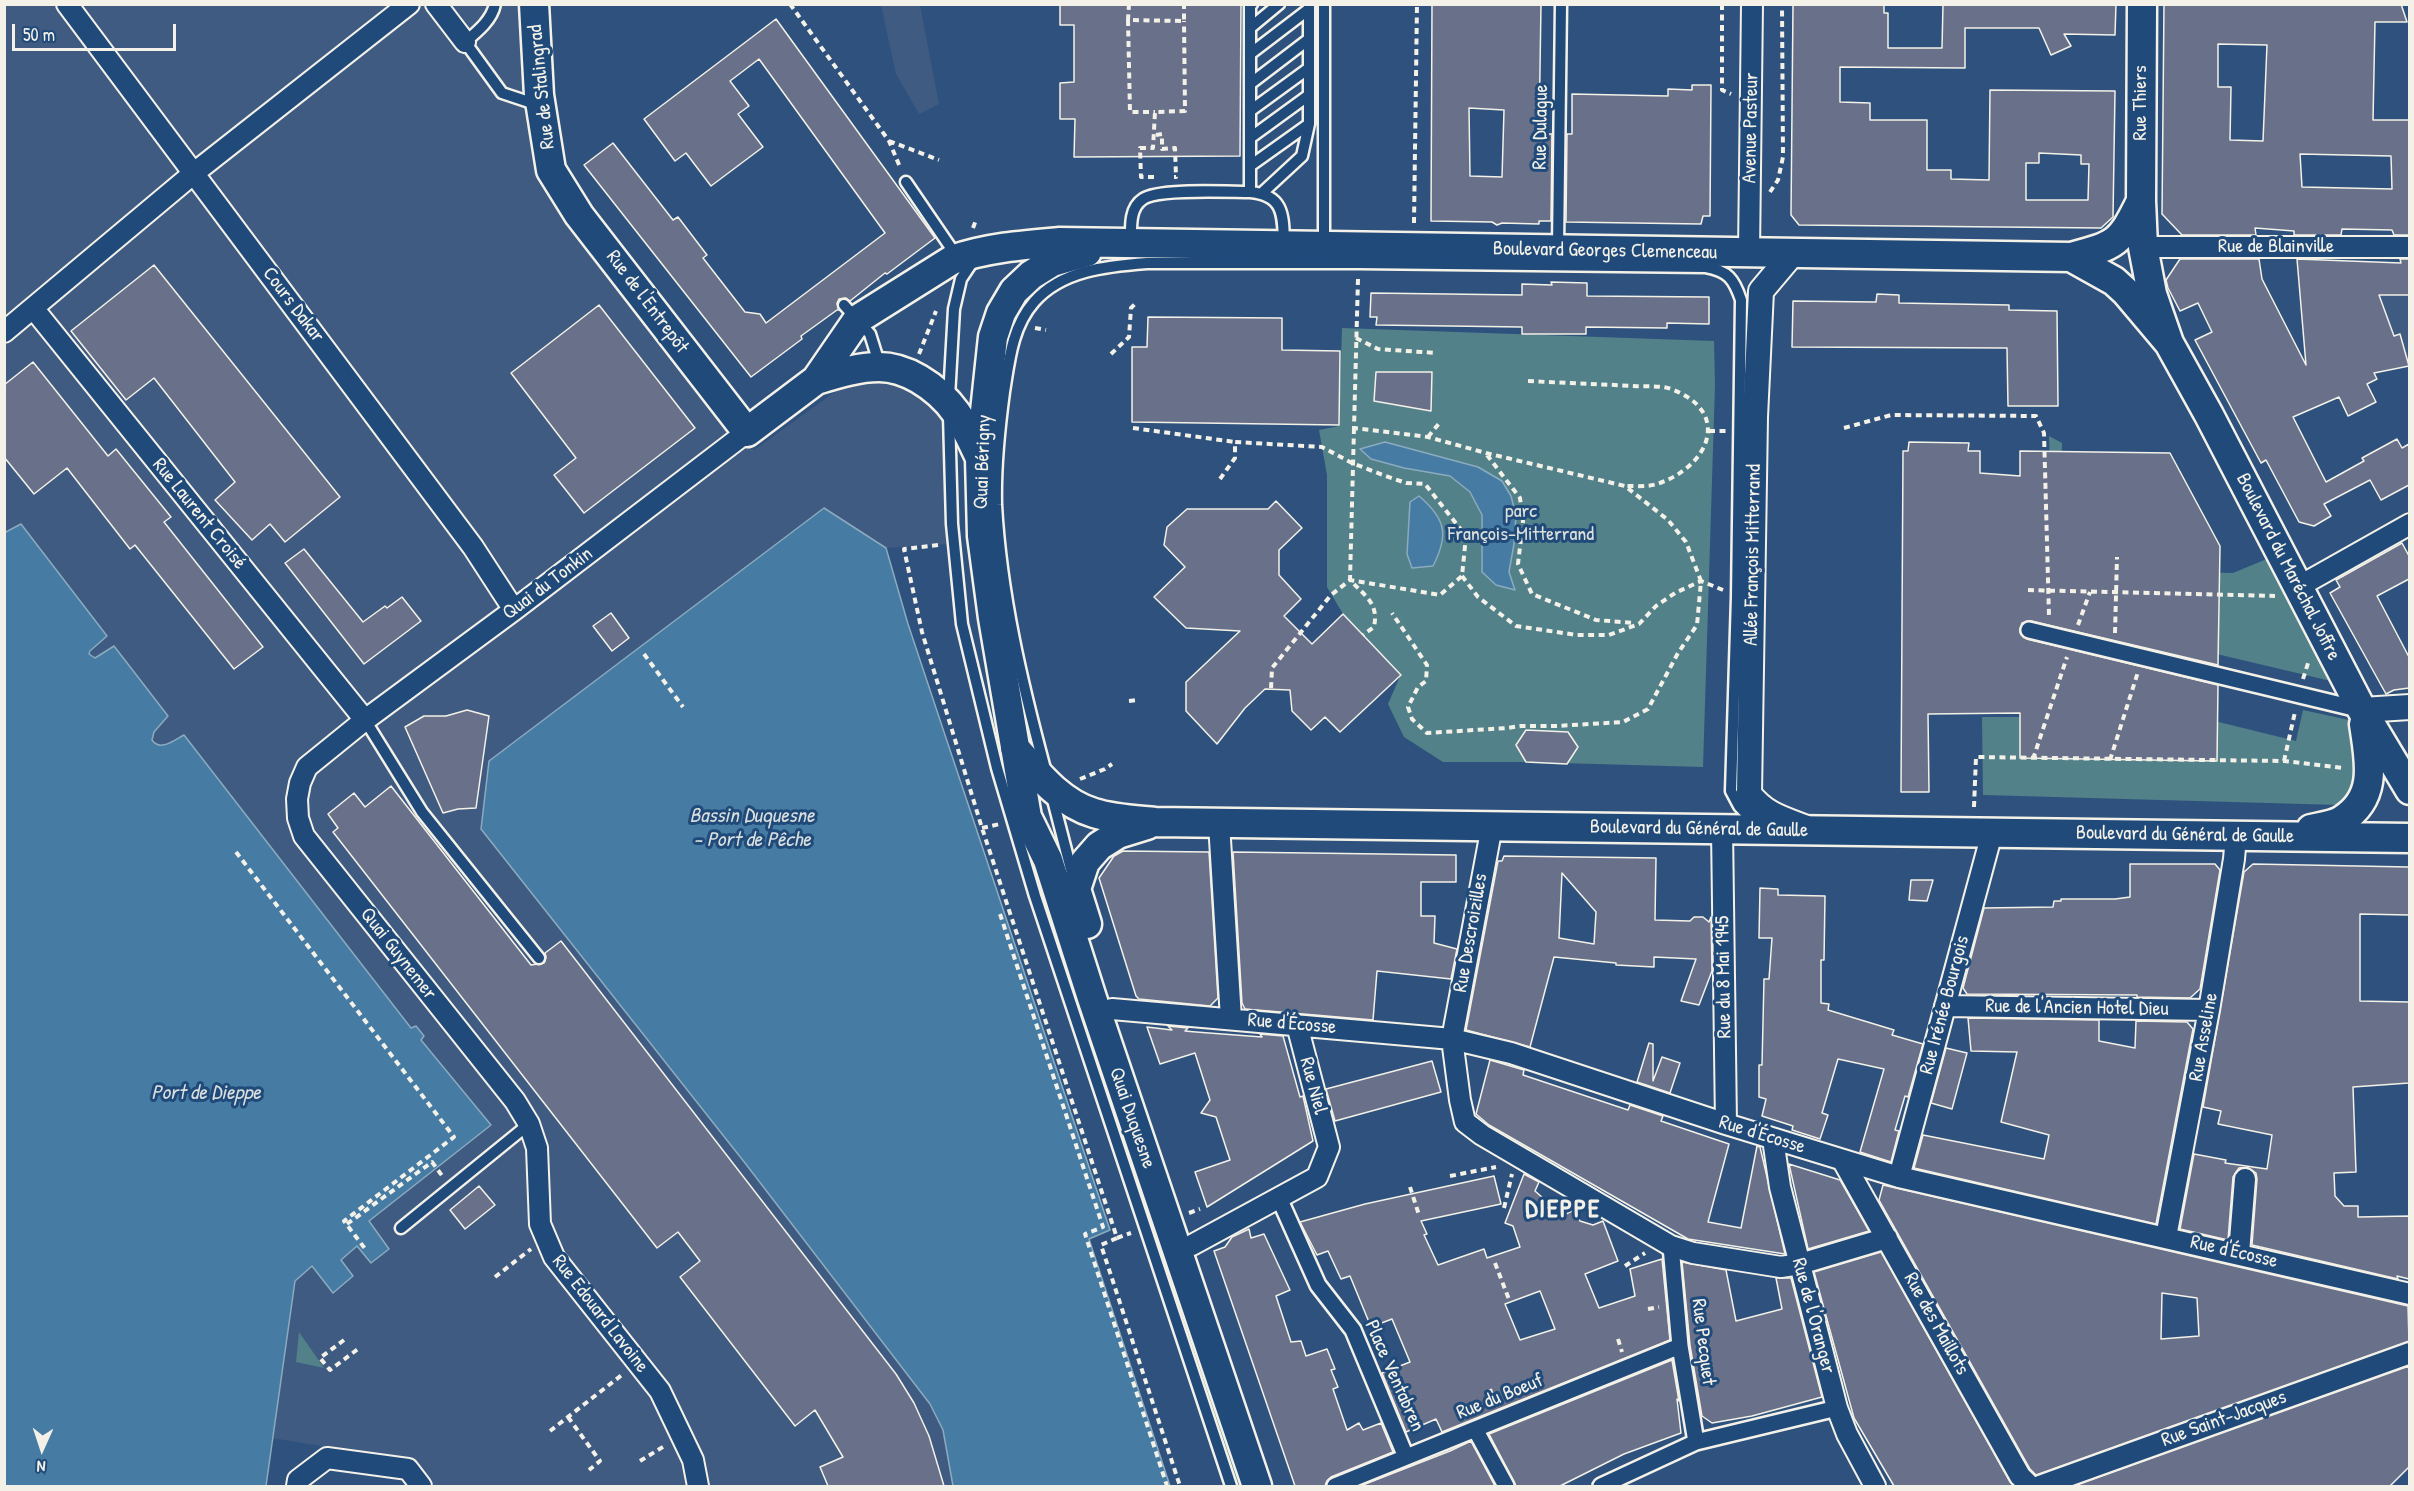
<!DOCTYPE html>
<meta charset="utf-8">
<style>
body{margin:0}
#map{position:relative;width:2414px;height:1491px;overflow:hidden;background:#2e527d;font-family:"Patrick Hand",sans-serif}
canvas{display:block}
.frame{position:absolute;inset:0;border:6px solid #f4f1e8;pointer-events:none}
.north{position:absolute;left:12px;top:1419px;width:60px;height:60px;-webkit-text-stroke:4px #1f4a7a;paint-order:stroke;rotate:183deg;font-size:16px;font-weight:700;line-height:24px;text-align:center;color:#f4f1e8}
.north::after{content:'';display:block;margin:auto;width:21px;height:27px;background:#f4f1e8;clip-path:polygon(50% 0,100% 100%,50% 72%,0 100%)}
.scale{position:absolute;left:12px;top:24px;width:164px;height:27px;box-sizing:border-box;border:3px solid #f4f1e8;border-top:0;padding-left:8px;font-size:18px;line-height:21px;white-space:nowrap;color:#f4f1e8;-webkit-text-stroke:4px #1f4a7a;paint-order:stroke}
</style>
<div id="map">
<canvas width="2414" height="1491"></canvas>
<div class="frame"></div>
<div class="north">N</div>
<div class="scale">50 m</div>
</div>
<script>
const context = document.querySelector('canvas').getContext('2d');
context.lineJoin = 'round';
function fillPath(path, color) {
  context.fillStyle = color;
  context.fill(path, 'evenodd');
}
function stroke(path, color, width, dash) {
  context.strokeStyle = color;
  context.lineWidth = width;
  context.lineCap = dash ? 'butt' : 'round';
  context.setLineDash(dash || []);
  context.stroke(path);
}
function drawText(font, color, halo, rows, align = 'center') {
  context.font = font + ' "Patrick Hand",sans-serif';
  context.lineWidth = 6;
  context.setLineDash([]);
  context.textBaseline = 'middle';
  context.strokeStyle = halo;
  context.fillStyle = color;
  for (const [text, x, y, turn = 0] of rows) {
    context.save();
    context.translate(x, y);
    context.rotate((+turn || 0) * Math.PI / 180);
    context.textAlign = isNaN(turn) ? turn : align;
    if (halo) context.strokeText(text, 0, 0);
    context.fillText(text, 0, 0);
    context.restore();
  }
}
fillPath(new Path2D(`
 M5 5H527L540 174 754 450 853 379 903 376 931 397 943 418 949 544 886 548 823 509 489 761 745 1163 937 1414 943 1430 953 1486H429L407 1460 272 1438 295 1281 312 1266 340 1260 357 1246 371 1263 389 1249 368 1222 491 1125 421 1039 424 1037 412 1028 184 736 164 745 159 746 154 743 152 740 154 732 168 716 89 654 107 636 22 525 5 533Z
 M881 5H920L939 104 919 114 896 74Z
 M2373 263H2409V366L2404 367 2373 278Z`), '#3f5b81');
fillPath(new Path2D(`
 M1342 328 1714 341 1715 385 1703 767 1526 762H1443L1404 737 1388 704 1401 674 1343 614 1327 587V475L1319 430 1339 426Z
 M2049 436 2062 443 2060 552 2082 570 2233 573 2274 556 2335 682 2056 616Z
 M2129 700 2296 741 2303 710 2349 720 2366 771 2358 787 2339 805 1983 795 1982 717H2055Z
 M1173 1279 1242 1486H1237L1169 1280Z
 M299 1332 324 1368 296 1362Z`), '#52818a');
const water = new Path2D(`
 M1385 442 1478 467 1502 481 1511 496 1516 515 1514 544 1509 572 1515 590 1496 585 1482 572V515L1470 492 1450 476 1404 468 1371 459 1360 449Z
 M1419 496C1446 519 1449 535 1433 566L1412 568 1407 554 1410 502Z
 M824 508 886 548 908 624 1110 1230 1089 1239 1170 1486H953L943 1430 930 1404 745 1163 481 829 489 761Z
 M21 524 107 636 90 651 89 654 95 658 114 646 168 716 154 732 152 740C160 752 174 740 184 735L411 1028 416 1026 424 1036 421 1040 491 1125 369 1221 389 1249 371 1263 357 1246 341 1260 353 1276 333 1293 312 1266 295 1281 266 1486H5L4 533Z`);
fillPath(water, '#467ca4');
stroke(water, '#8cabbf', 1.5);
const building = new Path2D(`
 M1060 4H1241L1240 156 1074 157 1075 119H1060V83L1074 82V25H1060Z
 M1432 4H1541L1539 134H1552L1551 221H1539V224L1502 223 1497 225 1492 222 1431 221ZM1469 108 1504 110 1502 177 1470 176Z
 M1793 4H1884V13H1888V48H1942L1943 4H2116L2115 35 2064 34 2071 46 2051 55 2039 28H1965V68L1840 67V102L1870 103V120H1927V170H1951V179L1989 180 1990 90 2115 91 2113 217 2101 228 1799 225 1791 215ZM2039 153 2081 155V164H2089L2088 200H2026V163H2039Z
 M2164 4H2401L2407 22H2375L2373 120H2409V235H2394L2392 230 2342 229 2341 235H2294V231L2255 228 2256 235H2182L2162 214ZM2218 44 2267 45 2263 141 2230 140 2231 87H2218ZM2300 154 2391 156 2392 189 2302 187Z
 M776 19 935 238 887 274 885 273 850 301 846 298 839 299 837 303 839 310H837L801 336 802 339 751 377 584 165 613 143 673 220 678 217 707 255 703 258 745 312 760 314 766 323 885 233 759 59 730 81 749 106 738 114 763 147 711 186 686 153 675 161 644 119Z
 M1692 85H1711L1710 216H1703L1701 224 1566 222 1567 134H1572V94L1668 96V89L1692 90Z
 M2180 259H2259L2262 279 2306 365 2297 259 2401 263 2400 259H2409V295H2379L2394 336 2400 334 2409 366 2374 373 2377 379 2367 384 2376 402 2348 416 2339 397 2293 417 2326 482 2364 461 2362 458 2397 439 2402 448 2409 444V485L2381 500 2370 480 2324 504 2331 516 2314 526 2299 522 2266 460 2261 463 2195 340 2212 332 2198 303 2180 311 2168 288 2166 280Z
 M154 265 340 497 285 542 270 524 252 540 215 500 235 482 154 378 126 400 71 331Z
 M1551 282 1587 283V296L1709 297V324L1667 323V328L1586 327V334H1522V327L1376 325 1377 317H1370L1371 293 1522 295V284L1552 285Z
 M1877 294 1899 295V303L2009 305V310L2057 311 2058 406H2008L2007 348 1792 347 1793 301 1876 302Z
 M599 305 695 428 584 513 554 475 576 458 511 373Z
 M1148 317 1282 318V350L1340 351 1339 425 1132 422V347H1147Z
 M33 362 108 456 116 449 171 517 164 522 263 647 234 669 135 545 130 549 67 468 34 494 4 457V385Z
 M1376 372H1432L1431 411 1374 401Z
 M1909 442 1969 443 1968 451H1980V473L2020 476V451L2170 453 2220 546 2218 665 2031 621 2022 623 2020 632 2027 639 2218 685 2217 761 2020 758V713L1928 714 1929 792H1901L1903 451H1908Z
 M1276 501 1302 528 1279 550V575L1301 599 1284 616 1312 644 1343 614 1401 675 1340 732 1325 717 1311 730 1292 711 1290 690 1265 689 1245 708 1217 744 1186 711V682L1240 631 1186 628 1154 597 1185 567 1164 545 1167 527 1187 509H1268Z
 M2402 543 2409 556V579L2377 596 2409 657V688L2394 690 2386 694 2330 593 2340 587 2336 580Z
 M304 549 363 622 385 606 387 608 402 597 421 621 364 664 285 563Z
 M611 613 629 638 612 651 593 626Z
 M467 710 489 716 476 808 458 809 443 813 405 727 424 716H446Z
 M1526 730 1568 732 1578 747 1567 764 1526 762 1516 745Z
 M391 786 531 965 544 963 546 957 545 953 561 941 896 1374 914 1403 929 1436 944 1486H828L820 1467 843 1457 815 1410 795 1426 680 1277 700 1261 678 1232 657 1248 333 832 338 828 328 814 354 793 365 807Z
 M1123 851 1209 852 1218 998 1210 1006 1139 999 1136 996 1099 878 1114 856Z
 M1233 852 1456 855V882H1421V916H1435L1434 943 1457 949 1451 979 1377 971 1373 1020 1245 1009 1242 1003Z
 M1504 856 1656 858 1655 920 1690 921 1694 917H1703L1709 922 1711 917 1712 971 1699 1005 1681 1001 1696 959 1654 957V967L1616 965V963L1554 957 1530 1047 1466 1030 1498 861H1502ZM1562 873 1596 912 1594 944 1559 938Z
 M2130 864H2215L2220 870 2200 989 2190 998 2137 997V995L1967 994 1963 988 1984 908 2053 907 2054 901H2061V899H2115L2130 897Z
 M2253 864 2409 867V915L2360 914V1001L2409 1002V1083L2353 1087 2356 1172 2334 1173 2335 1196 2344 1206H2358V1217L2409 1216V1279L2397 1276 2398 1279 2252 1245 2257 1179 2256 1173 2247 1167 2239 1168 2233 1177 2228 1240 2180 1229 2194 1154 2226 1160 2225 1163 2267 1169 2272 1135 2218 1124 2221 1111 2203 1107 2244 872Z
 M1911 880H1933L1927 901 1909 900Z
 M1760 888 1778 889V895L1825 896 1824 960H1821V1003L1829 1004 1828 1010 1894 1030 1892 1035 1923 1044 1908 1097 1905 1096 1895 1130 1899 1131 1891 1162 1860 1152 1884 1069 1838 1059 1822 1113 1828 1115 1820 1139 1792 1130 1793 1126 1762 1116 1766 1099 1759 1097V1065H1762L1764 979H1769L1772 938H1759Z
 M1968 1018 2099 1020V1041L2135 1048 2136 1021 2187 1022 2193 1029 2156 1224 1914 1168 1923 1135 2044 1159 2049 1135 2001 1122 2017 1052 1971 1051Z
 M1168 1026 1188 1028 1185 1031 1196 1032 1262 1037 1260 1034 1283 1036 1300 1097 1303 1096 1313 1141 1207 1207 1195 1172 1230 1160 1216 1117 1201 1113 1210 1100 1195 1053 1160 1064 1147 1027 1172 1030Z
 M1649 1043 1653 1044V1081L1662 1057 1680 1063 1670 1093 1637 1082Z
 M1946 1048 1967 1053 1952 1109 1931 1103Z
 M1490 1060 1524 1070 1523 1075 1628 1110 1630 1105 1663 1116 1661 1121 1729 1144 1708 1222 1741 1228 1757 1146 1760 1147 1785 1254 1688 1239 1489 1125 1476 1114Z
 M1432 1061 1441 1092 1335 1121 1326 1089Z
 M1789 1164 1840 1180 1869 1231 1808 1249Z
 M1524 1174 1539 1182 1535 1191 1552 1206 1566 1214 1574 1210 1580 1221 1593 1225 1603 1221 1618 1261 1585 1274 1599 1308 1635 1296 1630 1269 1662 1259 1670 1340 1442 1432 1436 1419 1406 1432 1382 1373 1410 1362 1392 1319 1371 1327 1350 1276 1341 1279 1328 1251 1317 1255 1300 1222 1365 1204 1494 1176 1501 1204 1421 1221 1427 1234 1424 1235 1438 1265 1484 1249 1487 1258 1520 1247 1513 1226 1505 1223ZM1540 1291 1555 1329 1520 1340 1505 1304Z
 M1883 1185 2408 1306 2409 1341 2036 1475 2030 1469 1879 1200ZM2162 1293 2197 1298 2199 1336 2161 1339Z
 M479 1186 495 1205 465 1229 450 1210Z
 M1249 1229 1251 1238 1264 1234 1290 1290 1276 1296 1291 1342 1301 1341 1306 1356 1327 1349 1335 1369 1331 1370 1338 1387 1333 1389 1347 1430 1359 1423 1363 1430 1381 1423 1393 1452 1331 1477 1327 1481 1325 1486H1295L1214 1251 1225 1247 1232 1237Z
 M1881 1252 2010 1482 2014 1486H1894L1854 1418 1814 1272Z
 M1682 1262 1726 1270 1736 1321 1782 1309 1776 1278H1791L1822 1397 1752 1416 1712 1423 1702 1416 1690 1345Z
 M1672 1360 1679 1401 1677 1399 1681 1433 1624 1454 1560 1486H1516L1489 1434Z
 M2409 1366V1467L2390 1486H2074Z
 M1471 1441 1495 1486H1360L1450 1451Z`);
fillPath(building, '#687189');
stroke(building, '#f4f1e8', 1.5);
const service = new Path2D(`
 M495 4C492 20 477 32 465 42L502 93 538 105
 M1250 28 1279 4
 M1250 54 1309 9
 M1250 84 1309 39
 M1250 111 1309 68
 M1250 138 1309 95
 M1250 166 1309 124
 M906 182 951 248 952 258
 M1250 192V6L1252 4
 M1262 193 1302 156 1309 124V4
 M1131 243C1131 228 1129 208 1143 199 1158 188 1229 192 1250 192 1284 195 1283 215 1284 243
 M1324 244V4
 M1558 247 1561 4
 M844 305 870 334 880 366
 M949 397 954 309 961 279 975 258
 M949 415 952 524 962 624 997 768 1035 896 1231 1486
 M365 720 422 812 539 958
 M1045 769C1022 683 1001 595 996 505 995 467 999 429 1004 392 1009 361 1012 327 1034 302 1062 270 1108 266 1147 263H1359L1706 267C1728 271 1734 279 1741 300L1737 597 1731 791 1739 806 1756 824
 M1052 796 1073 877
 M401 1228 529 1124`);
const pedestrian = new Path2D(`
 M2029 630 2362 710
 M1279 1198 1318 1285 1353 1330 1406 1457
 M1671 1246 1680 1346 1696 1442
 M1475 1429 1506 1486
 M1335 1486 1680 1346
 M1601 1486 1696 1442 1837 1408`);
const minor = new Path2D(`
 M67 4 473 547 514 610
 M436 4 465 42
 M2143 247H2410
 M1749 252 1752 4
 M33 308 365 720
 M4 332 194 173 409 4
 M2298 587 2410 524
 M1219 823 1231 1019
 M1492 826 1452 1039 1460 1100 1465 1122 1482 1135 1671 1246 1693 1253 1781 1267 1800 1264 1887 1238
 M1722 829 1726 1124
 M1945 1006 2209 1010
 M1112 1009 1452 1039 1511 1053 1726 1124 1899 1177 2410 1294
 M1773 1139 1780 1187 1837 1408 1847 1434 1875 1486
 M1843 1161 2020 1476 2030 1486
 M1899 1177 1992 833
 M2166 1237 2209 1010 2234 859 2236 836
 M1192 1245 1317 1177 1329 1147 1297 1025
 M2239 1253 2245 1179
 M297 1486 298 1480 327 1458 408 1469 421 1486
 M698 1486 693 1460 660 1391 554 1257 540 1224 537 1148 529 1124 515 1101 304 836 298 818 297 799 300 783 307 767 365 720 514 610 747 432
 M2040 1486 2410 1353`);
const tertiary = new Path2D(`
 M1793 253 1761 291 1755 417 1749 794C1765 814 1780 818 1804 827
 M2362 710 2410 707`);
const secondary = new Path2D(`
 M534 4 539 95 551 170 579 215 747 432 816 380 858 319 952 260C986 248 1023 245 1059 242L2071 257 2114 281 2126 292 2169 343
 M2142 4 2141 201 2143 247 2152 294 2169 343 2209 415 2362 710 2410 790
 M1087 252 1052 262 1031 275 1014 291 1001 313 993 337 980 458 982 536 993 618 1027 817 1048 860 1092 998 1257 1486
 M2071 257C2116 245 2120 244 2141 201
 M816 380C836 374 858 367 879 367 893 367 907 372 919 379 953 399 964 423 980 458
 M1015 748C1037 773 1060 803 1094 813 1113 819 1135 820 1155 822L2410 838
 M2311 829C2320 827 2334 825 2342 820 2379 797 2369 759 2364 724
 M1087 924 1076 889 1085 862 1099 846 1118 834 1147 825`);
stroke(service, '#f4f1e8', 15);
stroke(pedestrian, '#f4f1e8', 20);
stroke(minor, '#f4f1e8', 24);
stroke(tertiary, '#f4f1e8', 28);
stroke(secondary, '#f4f1e8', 33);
stroke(new Path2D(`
 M790 4 889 141 900 167
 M1129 4 1128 20 1184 21V4
 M1722 4V90L1731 94
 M1128 20 1130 112H1155
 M1156 135 1162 134V149L1175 148 1176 177H1174
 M889 141 939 160
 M1154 177H1141L1140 148H1153L1155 112 1185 111 1184 21
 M1770 192 1778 180 1783 157 1782 4
 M1414 223 1417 4
 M973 228 976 220
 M1358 279 1354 428 1428 437 1486 453 1625 486 1668 520 1686 542 1701 581 1697 625 1678 653 1648 709 1623 722 1557 726H1521L1507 728 1427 733 1412 719 1408 707 1418 687 1426 681 1427 665 1392 613
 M1035 328 1046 330
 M1356 338 1378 349 1436 353
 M919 354 936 311
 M1111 354 1129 337 1131 308 1135 304
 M1528 381C1563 383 1598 384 1634 386 1645 387 1660 385 1671 389 1733 412 1709 467 1657 484 1648 487 1635 486 1625 486
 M1133 428 1235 442
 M1354 428 1350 580C1365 596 1379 603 1374 627L1363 635
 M1844 428 1891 415 2036 416 2044 433 2049 616
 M1709 431H1726
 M1428 437 1441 421
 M1487 455 1520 498 1523 521 1518 564 1532 594 1596 620 1635 623
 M1220 479 1235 458V442L1322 447 1352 463 1383 475 1406 483 1425 484 1466 536 1462 576 1440 595 1350 580 1331 595 1272 668 1271 689
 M938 545 904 549 922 632 982 828 1117 1238 1101 1245 1180 1486
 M1462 576 1478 597 1516 626 1577 635H1609L1639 624 1656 606 1675 593 1701 581 1723 590
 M2028 590 2275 596
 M2078 625 2090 592
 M2115 633 2117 557
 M644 654 683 707
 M2303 679 2309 660
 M1129 701 1138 700
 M2033 759 2067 657
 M2110 760 2138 672
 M2284 761 2295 712
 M1080 779 1105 769 1112 764
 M1974 807 1976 757 2284 761 2344 768
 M982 828 1000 824
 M236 852 454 1137 344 1221 366 1250
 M1000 914 1103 1227 1085 1234 1167 1486
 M1450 1176 1496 1167
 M1410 1187 1419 1215
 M1504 1208 1512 1174
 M1189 1213 1200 1209
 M347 1224 432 1162 443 1177
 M1117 1238 1131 1233
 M1495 1263 1510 1302
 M1625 1266 1645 1253
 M495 1277 531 1249
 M1648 1309 1659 1307
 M1618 1339 1622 1352
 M344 1340 320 1358 330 1370 358 1349
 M1490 1389 1494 1402
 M568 1417 600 1461 589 1470
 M550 1431 623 1374
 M640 1461 666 1445`), '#f4f1e8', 4, [6, 4.5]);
stroke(service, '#1f4a7a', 10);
stroke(pedestrian, '#1f4a7a', 15);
stroke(minor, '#1f4a7a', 20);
stroke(tertiary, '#1f4a7a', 24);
stroke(secondary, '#1f4a7a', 28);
drawText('20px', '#f4f1e8', '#1f4a7a', [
 ["Rue de Stalingrad",542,87,-96],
 ["Rue Thiers",2141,103,-90],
 ["Rue Dulague",1541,127,-89],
 ["Avenue Pasteur",1751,128,-89],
 ["Rue de Blainville",2276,247],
 ["Boulevard Georges Clemenceau",1605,251,1],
 ["Rue de l'Entrepôt",647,302,53],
 ["Cours Dakar",293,305,53],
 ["Quai Bérigny",983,462,-88],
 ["Rue Laurent Croisé",199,514,51],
 ["Allée François Mitterrand",1753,555,-89],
 ["Boulevard du Maréchal Joffre",2288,567,63],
 ["Quai du Tonkin",548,584,-37],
 ["Boulevard du Général de Gaulle",1699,829,1],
 ["Boulevard du Général de Gaulle",2185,835,1],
 ["Rue Descroizilles",1471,933,-80],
 ["Quai Guynemer",398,954,52],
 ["Rue du 8 Mai 1945",1724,977,-91],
 ["Rue Irénée Bourgois",1945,1005,-75],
 ["Rue de l'Ancien Hotel Dieu",2077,1008,1],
 ["Rue d'Écosse",1292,1024,5],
 ["Rue Asseline",2204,1037,-80],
 ["Rue Niel",1313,1086,75],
 ["Quai Duquesne",1132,1118,71],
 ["Rue d'Écosse",1762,1135,17],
 ["Rue d'Écosse",2234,1252,13],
 ["Rue Edouard Lavoine",600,1314,52],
 ["Rue de l'Oranger",1813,1316,75],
 ["Rue des Maillots",1936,1324,61],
 ["Rue Pecquet",1703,1342,83],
 ["Place Ventabren",1394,1376,66],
 ["Rue du Boeuf",1500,1397,-22],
 ["Rue Saint-Jacques",2224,1419,-20]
]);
drawText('20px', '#dce0da', '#1f4a7a', [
 ["parc",1521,512],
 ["François-Mitterrand",1521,535]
]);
drawText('italic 21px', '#dadfde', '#1f4a7a', [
 ["Bassin Duquesne",752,816],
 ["- Port de Pêche",752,840],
 ["Port de Dieppe",206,1093]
]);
context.letterSpacing = '1.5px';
drawText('bold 26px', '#f4f1e8', '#1f4a7a', [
 ["DIEPPE",1563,1210]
]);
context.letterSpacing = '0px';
</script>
